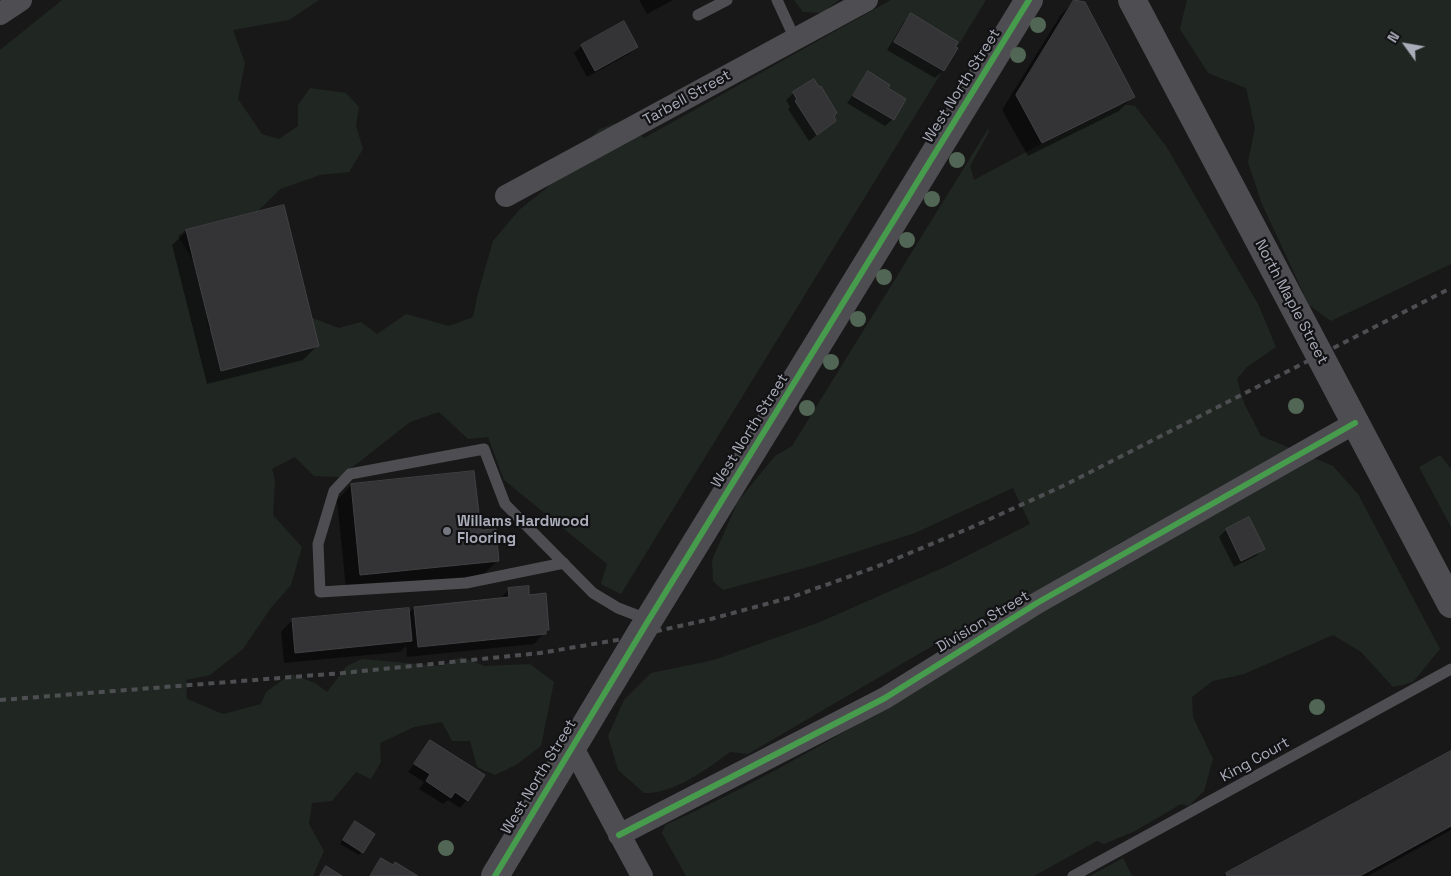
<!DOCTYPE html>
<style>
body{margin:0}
#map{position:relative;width:1451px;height:876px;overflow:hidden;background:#181818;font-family:"Space Grotesk",sans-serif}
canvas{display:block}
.north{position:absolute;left:1381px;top:20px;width:50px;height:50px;-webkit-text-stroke:4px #121214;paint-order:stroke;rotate:302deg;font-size:14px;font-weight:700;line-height:20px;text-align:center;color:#a9acb9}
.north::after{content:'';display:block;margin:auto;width:18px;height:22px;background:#a9acb9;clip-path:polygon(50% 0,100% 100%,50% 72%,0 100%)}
</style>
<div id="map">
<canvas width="1451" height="876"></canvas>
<div class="north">N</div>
</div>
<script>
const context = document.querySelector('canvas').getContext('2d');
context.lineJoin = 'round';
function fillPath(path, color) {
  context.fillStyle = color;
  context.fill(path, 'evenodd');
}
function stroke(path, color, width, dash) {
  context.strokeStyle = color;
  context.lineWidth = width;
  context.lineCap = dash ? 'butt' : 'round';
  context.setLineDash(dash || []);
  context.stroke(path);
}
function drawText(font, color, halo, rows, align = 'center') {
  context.font = font + ' "Space Grotesk",sans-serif';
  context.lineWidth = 4.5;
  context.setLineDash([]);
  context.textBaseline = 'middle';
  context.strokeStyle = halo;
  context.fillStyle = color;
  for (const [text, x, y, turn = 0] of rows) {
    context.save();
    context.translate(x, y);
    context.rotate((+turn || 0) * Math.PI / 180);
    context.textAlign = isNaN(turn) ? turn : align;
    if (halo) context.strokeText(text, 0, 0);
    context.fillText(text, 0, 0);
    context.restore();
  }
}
fillPath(new Path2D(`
 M62 0H319L289 20 233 30 245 63 238 99 262 134 279 139 298 126V105L310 88 346 93 359 107 356 126 363 149 349 172 320 175 280 189 258 211 186 230 178 236 202 274 208 327 225 351 307 316 339 328 361 322 377 334 406 314 449 326 473 317 478 293 493 241 519 210 548 187 579 149 600 129 625 120 644 138 891 0H986L621 594 601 584 607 564 504 480 488 437 468 439 439 412 410 422 340 477 314 476 295 457 272 469 275 481 273 515 302 547 291 585 270 609 243 649 210 675 186 680 187 699 223 714 261 704 266 692 291 674 315 683 327 692 347 666 362 659 441 666 461 657 485 666 530 664 554 682 541 746 516 765 495 775 477 767 470 741H452L442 722 414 727 380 743 381 762 371 779 356 772 332 801 312 803 309 824 324 851 313 876H0V50Z
 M794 0H839L822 13 803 12Z
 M1187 0H1451V264L1331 321 1309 305 1262 204 1248 162 1255 128 1246 88 1208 73 1180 29Z
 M1121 104 1135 106 1166 146 1258 304 1276 347 1247 367 1237 379 1244 403 1261 436 1333 466 1358 494 1440 649 1413 682 1393 687 1361 652 1333 635 1244 674 1213 681 1192 697 1193 717 1213 759 1204 791 1189 806 1181 804 1135 831 1104 844 1097 841 1034 876H686L662 833 665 825C785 771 899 700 1011 631L994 610 748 754 730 752C707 769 674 794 644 793L618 770 608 736 624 700 651 673 714 660 820 622 947 566 1030 524 1013 488 915 533 812 566 723 590 713 581 712 560 738 501 775 456 792 446 988 129 989 132 970 166 974 180 1056 136 1078 112Z
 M1440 455 1451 469V527L1419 467Z
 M1123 858 1132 876H1090Z`), '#202722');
fillPath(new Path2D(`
 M639 0H673L647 14Z
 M1074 1 1133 96 1119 111 1028 156 1002 110 1060 16Z
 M911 15 956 49 943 71 935 78 887 50 904 22Z
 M582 46 636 47 629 54 587 77 574 53Z
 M869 73 886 88 893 119 885 126 847 103Z
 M794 93 832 116 835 121 809 141 788 109 790 107 786 100Z
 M187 231 318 345 303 360 207 384 172 245Z
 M351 485 480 532 498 560 483 575 346 589 337 500Z
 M1249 518 1264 548 1256 556 1234 567 1219 537 1226 530Z
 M509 589 528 596 548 629 534 644 407 657 406 646 400 652 284 663 281 632 292 620 408 614 414 608 499 600Z
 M430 742 467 800 460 808 448 800 443 804 419 789 424 782 408 772Z
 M1451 752V830L1368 876H1224Z
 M355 823 362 852 359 855 340 844Z
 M381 859 415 876H368Z`), '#0007');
const building = new Path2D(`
 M1074 0 1085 2 1135 97 1042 143 1016 95Z
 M911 13 958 42 955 47 958 48 944 71 894 42Z
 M624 21 638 47 595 71 581 45Z
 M868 71 890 85 888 88 906 99 894 120 853 96Z
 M814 79 819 87 821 86 837 113 834 116 836 121 817 135 795 101 797 100 793 92Z
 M284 205 319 346 221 371 186 230Z
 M474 471 481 530 496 529 499 561 360 575 351 484Z
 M1249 517 1265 549 1241 561 1226 529Z
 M529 586V595L546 593 549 630H546V634L418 647 414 607 509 597 508 588Z
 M409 608 412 641 295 653 292 619Z
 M430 740 485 775 468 801 455 792 451 798 426 781 430 774 414 764Z
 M1451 751V826L1360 876H1227L1226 873Z
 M355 821 375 834 363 853 343 840Z
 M381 858 393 865 395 862 418 876H370Z
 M326 866 342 876H320Z`);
fillPath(building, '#343436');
stroke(building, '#414144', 1);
stroke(new Path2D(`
 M777 0 795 39
 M698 15 727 0
 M564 563 466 583 320 592 318 544 334 491 350 474 484 449 505 504 593 593 618 608 649 620
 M1073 876 1451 669`), '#4e4e52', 11);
stroke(new Path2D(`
 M0 14 21 0
 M506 196 867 0
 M572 746 642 876
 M619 835 885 698 1037 603 1355 423`), '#4e4e52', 22);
stroke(new Path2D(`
 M1132 0 1451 604
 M495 876 648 621 1029 0`), '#4e4e52', 28);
stroke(new Path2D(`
 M0 700 343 673 540 653 617 640 711 619 792 597 876 567 970 528 1065 485 1451 288`), '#4d4e51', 4, [6, 5]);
stroke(new Path2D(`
 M619 835 885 698 1037 603 1355 423
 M495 876 648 621 1029 0`), '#469c4c', 6);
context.fillStyle = '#516655';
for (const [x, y] of [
 [1038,25],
 [1018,55],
 [957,160],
 [932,199],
 [907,240],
 [884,277],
 [858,319],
 [831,362],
 [1296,406],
 [807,408],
 [1317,707],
 [446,848]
]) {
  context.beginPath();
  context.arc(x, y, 8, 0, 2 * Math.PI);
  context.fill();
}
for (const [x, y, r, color] of [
 [447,531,5,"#767881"]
]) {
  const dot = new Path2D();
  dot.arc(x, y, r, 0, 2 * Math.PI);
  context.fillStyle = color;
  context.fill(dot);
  stroke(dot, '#121214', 2);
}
drawText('15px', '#a9acb9', '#121214', [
 ["West North Street",962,86,-58],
 ["Tarbell Street",687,98,-29],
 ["North Maple Street",1291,302,62],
 ["West North Street",750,431,-58],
 ["Division Street",983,622,-31],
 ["King Court",1255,760,-29],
 ["West North Street",539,777,-59]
]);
drawText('bold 15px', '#a9acb9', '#121214', [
 ["Willams Hardwood",457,522],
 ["Flooring",457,539]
], 'left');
</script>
